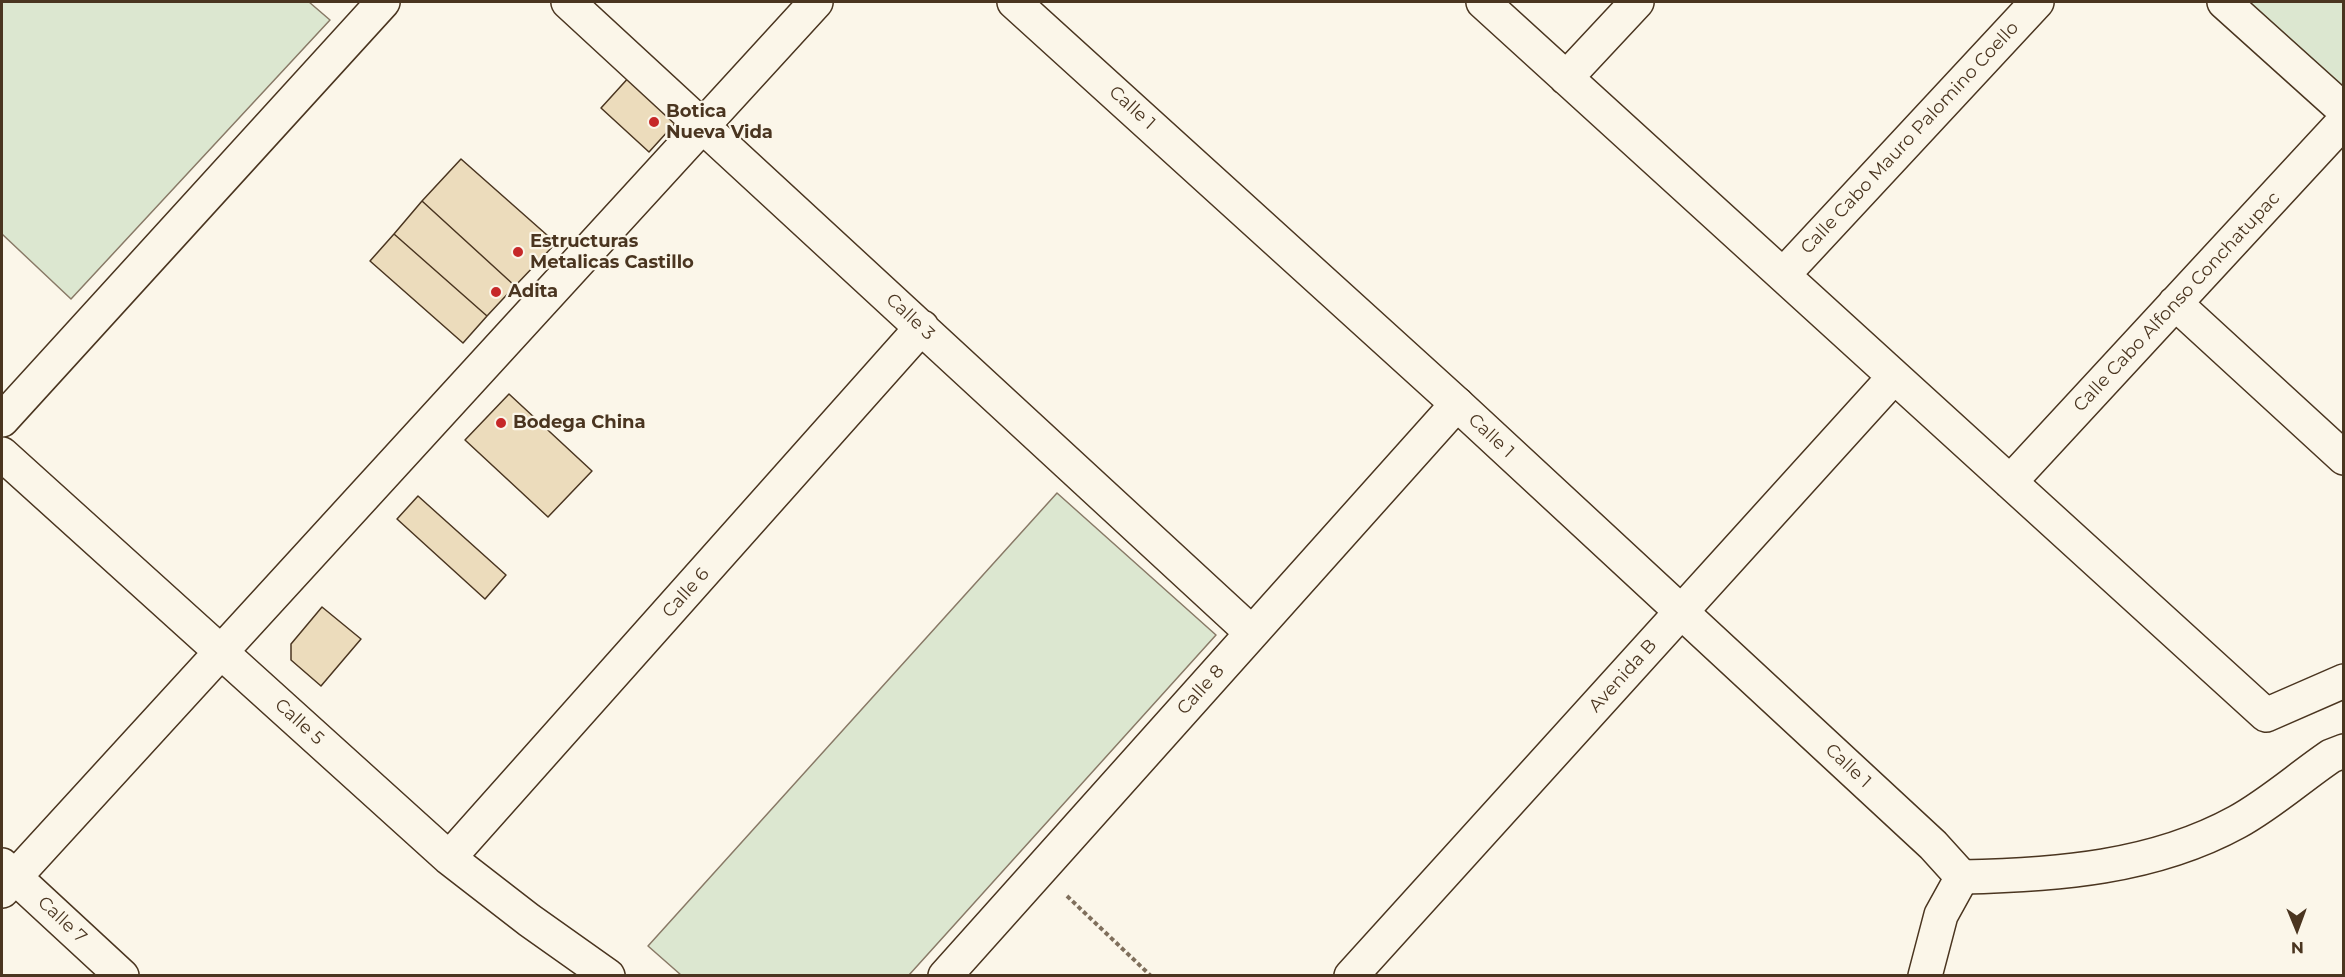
<!DOCTYPE html>
<style>
body{margin:0}
#map{position:relative;width:2345px;height:977px;overflow:hidden;background:#fbf6e9;font-family:Montserrat,sans-serif}
canvas{display:block}
.frame{position:absolute;inset:0;border:3px solid #4a3520;pointer-events:none}
.north{position:absolute;left:2267px;top:899px;width:60px;height:60px;-webkit-text-stroke:4px #fbf6e9;paint-order:stroke;rotate:179deg;font-size:16px;font-weight:700;line-height:24px;text-align:center;color:#4a3520}
.north::after{content:'';display:block;margin:auto;width:21px;height:27px;background:#4a3520;clip-path:polygon(50% 0,100% 100%,50% 72%,0 100%)}
</style>
<div id="map">
<canvas width="2345" height="977"></canvas>
<div class="frame"></div>
<div class="north">N</div>
</div>
<script>
const context = document.querySelector('canvas').getContext('2d');
context.lineJoin = 'round';
function fillPath(path, color) {
  context.fillStyle = color;
  context.fill(path, 'evenodd');
}
function stroke(path, color, width, dash) {
  context.strokeStyle = color;
  context.lineWidth = width;
  context.lineCap = dash ? 'butt' : 'round';
  context.setLineDash(dash || []);
  context.stroke(path);
}
function drawText(font, color, halo, rows, align = 'center') {
  context.font = font + ' Montserrat,sans-serif';
  context.lineWidth = 4.5;
  context.setLineDash([]);
  context.textBaseline = 'middle';
  context.strokeStyle = halo;
  context.fillStyle = color;
  for (const [text, x, y, turn = 0] of rows) {
    context.save();
    context.translate(x, y);
    context.rotate((+turn || 0) * Math.PI / 180);
    context.textAlign = isNaN(turn) ? turn : align;
    if (halo) context.strokeText(text, 0, 0);
    context.fillText(text, 0, 0);
    context.restore();
  }
}
const green = new Path2D(`
 M2 2H309L330 20 71 299 2 234Z
 M2248 2H2343V90Z
 M1057 493 1216 635 909 975H681L648 946Z`);
fillPath(green, '#dce7d0');
stroke(green, '#887966', 1.5);
const building = new Path2D(`
 M631 75 679 119 649 152 601 108Z
 M461 159 556 243 515 286 422 201Z
 M422 201 515 286 487 316 394 234Z
 M394 234 487 316 463 343 370 261Z
 M509 394 592 471 548 517 465 440Z
 M418 496 506 575 485 599 397 519Z
 M322 607 361 639 321 686 291 660V644Z`);
fillPath(building, '#ecdcbc');
stroke(building, '#4a3520', 1.5);
const minor = new Path2D(`
 M568 2 1252 633
 M1483 2 2266 715 2344 681
 M2224 2 2344 110
 M1566 78 1637 2
 M1783 275 2037 2
 M2175 303 2344 458
 M2 420 383 2
 M2 454 449 858 529 920 608 976
 M2010 482 2344 121
 M449 858 922 327
 M2 865 122 976
 M1962 877C2056 875 2153 868 2237 822 2270 804 2300 777 2331 756L2344 751
 M2 891 816 2
 M945 976 1457 404
 M1351 976 1894 377`);
const tertiary = new Path2D(`
 M1014 2 1457 404 1933 845 1962 877 1941 915 1925 976`);
stroke(minor, '#4a3520', 36);
stroke(tertiary, '#4a3520', 36);
stroke(new Path2D(`
 M1067 896 1151 976`), '#7f6f5c', 4, [4.5, 3]);
stroke(minor, '#fbf6e9', 33);
stroke(tertiary, '#fbf6e9', 33);
for (const [x, y, r, color] of [
 [654,122,6,"#c62828"],
 [518,252,6,"#c62828"],
 [496,292,6,"#c62828"],
 [501,423,6,"#c62828"]
]) {
  const dot = new Path2D();
  dot.arc(x, y, r, 0, 2 * Math.PI);
  context.fillStyle = color;
  context.fill(dot);
  stroke(dot, '#fbf6e9', 2);
}
drawText('18px', '#4a3520', '#fbf6e9', [
 ["Calle 1",1132,108,42],
 ["Calle Cabo Mauro Palomino Coello",1910,138,-47],
 ["Calle Cabo Alfonso Conchatupac",2177,302,-47],
 ["Calle 3",910,317,43],
 ["Calle 1",1491,436,43],
 ["Calle 6",686,593,-48],
 ["Avenida B",1623,676,-48],
 ["Calle 8",1201,690,-48],
 ["Calle 5",299,722,42],
 ["Calle 1",1848,766,43],
 ["Calle 7",62,920,43]
]);
drawText('bold 18px', '#4a3520', '#fbf6e9', [
 ["Botica",666,112],
 ["Nueva Vida",666,133],
 ["Estructuras",530,242],
 ["Metalicas Castillo",530,263],
 ["Adita",508,292],
 ["Bodega China",513,423]
], 'left');
</script>
